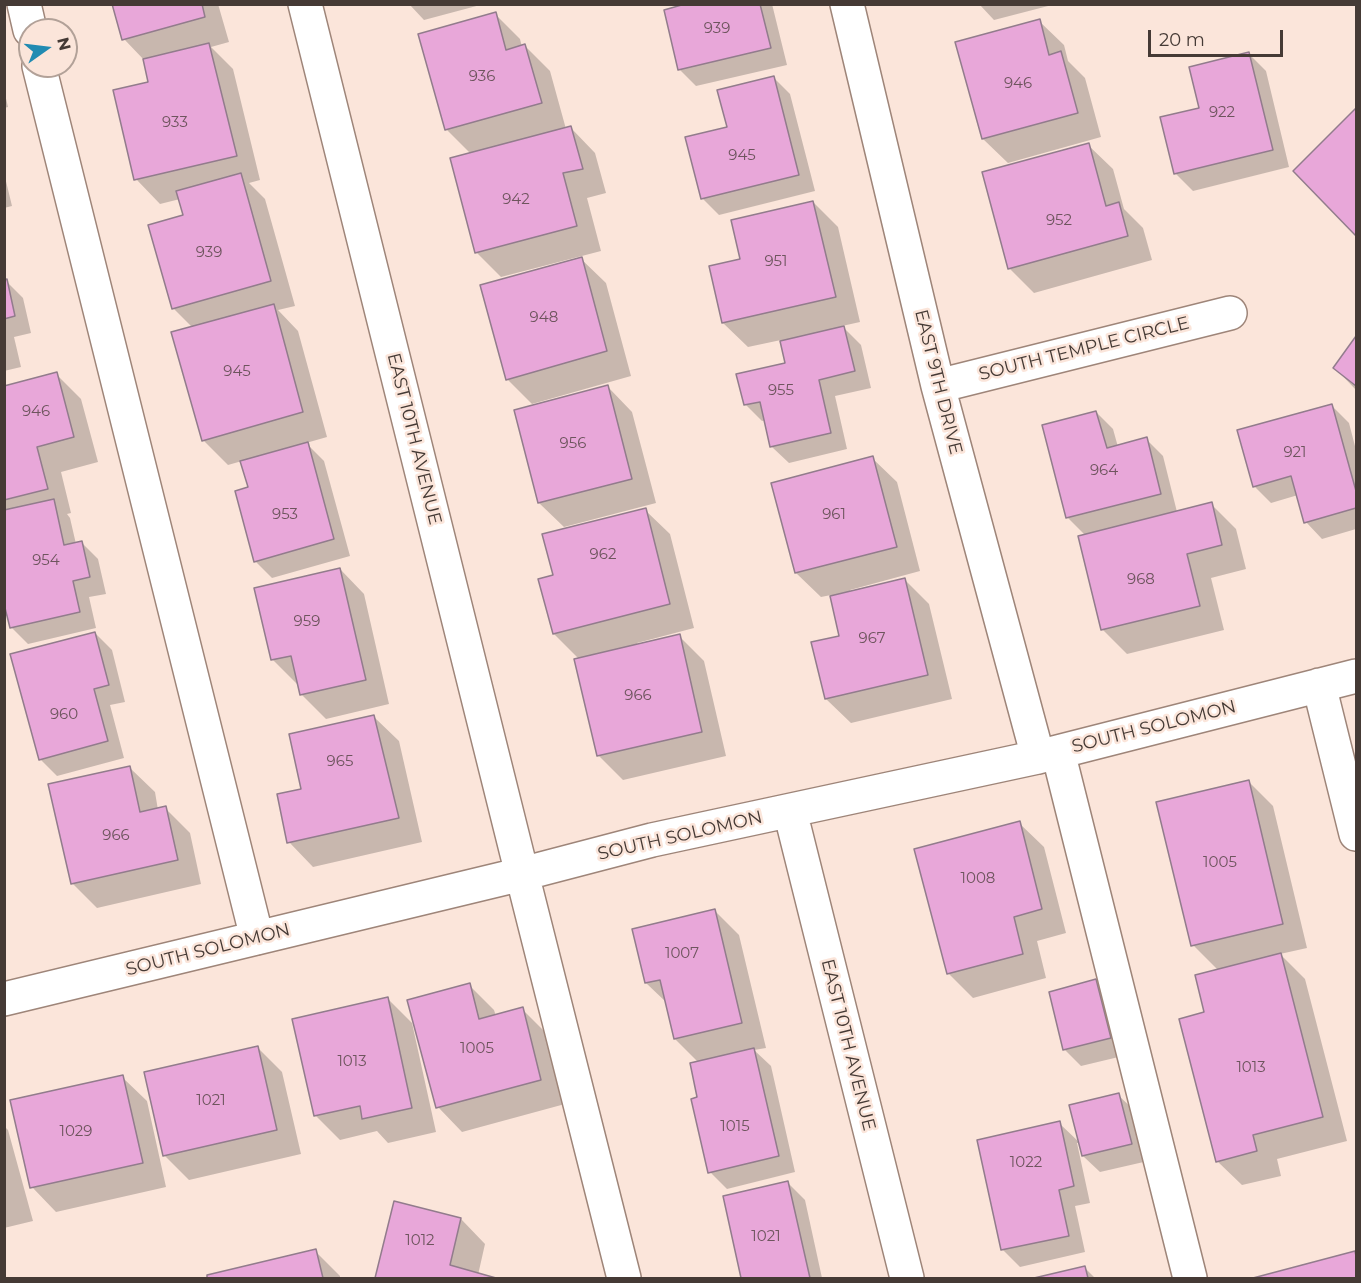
<!DOCTYPE html>
<style>
body{margin:0}
#map{position:relative;width:1361px;height:1283px;overflow:hidden;background:#fbe5da;font-family:Montserrat,sans-serif}
canvas{display:block}
.frame{position:absolute;inset:0;border:6px solid #453a35;pointer-events:none}
.north{position:absolute;left:18px;top:18px;width:60px;height:60px;box-sizing:border-box;background:#fbe5da;border:2px solid #b2a198;border-radius:50%;rotate:76deg;font-size:16px;font-weight:700;line-height:24px;text-align:center;color:#453a35}
.north::after{content:'';display:block;margin:auto;width:21px;height:27px;background:#218bb2;clip-path:polygon(50% 0,100% 100%,50% 72%,0 100%)}
.scale{position:absolute;left:1148px;top:30px;width:135px;height:27px;box-sizing:border-box;border:3px solid #453a35;border-top:0;padding-left:8px;font-size:18px;line-height:21px;white-space:nowrap;color:#453a35;-webkit-text-stroke:4px #fbe5da;paint-order:stroke}
</style>
<div id="map">
<canvas width="1361" height="1283"></canvas>
<div class="frame"></div>
<div class="north">N</div>
<div class="scale">20 m</div>
</div>
<script>
const context = document.querySelector('canvas').getContext('2d');
context.lineJoin = 'round';
function fillPath(path, color) {
  context.fillStyle = color;
  context.fill(path, 'evenodd');
}
function stroke(path, color, width, dash) {
  context.strokeStyle = color;
  context.lineWidth = width;
  context.lineCap = dash ? 'butt' : 'round';
  context.setLineDash(dash || []);
  context.stroke(path);
}
function drawText(font, color, halo, rows, align = 'center') {
  context.font = font + ' Montserrat,sans-serif';
  context.lineWidth = 5;
  context.setLineDash([]);
  context.textBaseline = 'middle';
  context.strokeStyle = halo;
  context.fillStyle = color;
  for (const [text, x, y, turn = 0] of rows) {
    context.save();
    context.translate(x, y);
    context.rotate((+turn || 0) * Math.PI / 180);
    context.textAlign = isNaN(turn) ? turn : align;
    if (halo) context.strokeText(text, 0, 0);
    context.fillText(text, 0, 0);
    context.restore();
  }
}
fillPath(new Path2D(`
 M114 4H218L229 42 211 47 233 69 260 180 249 183 265 199 295 306 278 310 298 331 327 437 306 443 324 461 350 556 272 578 255 561 249 488 242 461 228 465 203 440 193 328 173 308 185 216 180 199 160 204 136 179 150 83 145 61 124 39Z
 M409 4H484L424 20Z
 M691 4H772L787 65 696 86 679 69Z
 M979 4H1052V5L994 20Z
 M495 14 520 39 522 47 525 46 550 71 566 129 571 128 595 153 606 193 587 198 601 251 501 277 477 253 452 159 471 154 446 129Z
 M1039 21 1064 45 1068 61 1085 78 1101 137 1008 163 983 139Z
 M1249 54 1266 71 1289 167 1193 191 1176 174 1162 119 1201 109Z
 M773 77 790 94 815 191 719 215 702 198 728 128Z
 M4 90 8 107 4 108Z
 M1356 110V234L1295 171Z
 M1088 145 1113 169 1124 209 1143 228 1152 260 1034 293 1009 268Z
 M4 173 12 206 4 208Z
 M813 202 838 227 860 322 842 326 861 345 871 388 835 396 847 449 789 463 772 447 766 420 762 421 745 404 786 364 781 340 748 347 723 323 741 260Z
 M579 257 606 283 631 376 532 404 507 379 580 259Z
 M4 281H6L23 298 31 333 14 337 21 367 4 371Z
 M1356 339V390L1335 368Z
 M56 374 81 399 98 462 61 472 71 513 67 514 70 518 76 544 82 543 98 559 106 594 89 597 96 628 28 644 11 627 4 597V387Z
 M608 387 632 412 656 503 564 527 539 503Z
 M1332 406 1349 423 1356 450V529L1322 539 1306 522 1298 495 1271 503 1254 486Z
 M1096 412 1113 429 1118 447 1146 439 1163 456 1177 512 1211 504 1236 529 1246 569 1211 578 1224 630 1127 654 1102 629 1085 535 1067 517Z
 M872 458 897 482 920 571 850 590 851 592 905 580 929 604 952 699 851 723 826 699 841 637 831 595 821 597 796 573Z
 M645 510 670 534 694 628 637 643 638 646 679 636 704 661 726 756 623 780 598 755 580 660 554 634 555 576Z
 M340 569 364 594 389 704 326 719 301 694 298 684H297L272 659Z
 M95 633 112 650 125 702 110 705 124 758 57 776 40 759Z
 M374 717 399 741 422 842 313 867 289 842 302 790Z
 M130 768 155 792 158 810 165 808 190 833 201 884 97 908 72 883Z
 M1249 782 1273 806 1307 948 1280 954 1305 979 1347 1141 1277 1159 1281 1176 1242 1185 1217 1161 1206 1013 1218 970 1193 945Z
 M1019 823 1044 847 1066 933 1037 941 1046 978 973 998 948 973Z
 M714 910 739 935 766 1048 754 1050 771 1066 795 1172 727 1189 710 1172 699 1098V1063L675 1039 667 1003 646 983Z
 M1096 981 1112 998 1127 1055 1081 1066 1064 1049Z
 M469 985 494 1010 496 1016 522 1009 547 1034 565 1104 462 1132 438 1107Z
 M387 998 412 1023 436 1132 388 1143 377 1131 340 1140 315 1115Z
 M257 1047 282 1072 301 1154 189 1180 165 1156 146 1073Z
 M122 1077 147 1101 166 1187 56 1212 32 1187Z
 M1118 1095 1135 1111 1148 1161 1100 1172 1083 1156Z
 M1059 1123 1080 1143H1077L1090 1203 1075 1206 1085 1252 1020 1267 1003 1250 979 1141Z
 M4 1126 8 1130 33 1221 4 1228Z
 M788 1183 805 1200 822 1278H742L724 1197Z
 M395 1203 461 1219 485 1244 478 1275 491 1278H377Z
 M315 1251 340 1276V1278H209L208 1276Z
 M1355 1253 1356 1255V1278H1259Z
 M1085 1268 1095 1278H1041Z`), '#0003');
const building = new Path2D(`
 M112 4H202L205 17 122 40Z
 M685 4H760L771 48 678 70 664 10Z
 M496 12 506 50 525 44 542 103 445 130 418 34Z
 M1040 19 1049 55 1061 51 1078 113 982 139 955 42Z
 M209 43 237 156 134 180 113 90 148 82 143 59Z
 M1249 52 1273 150 1174 174 1160 117 1199 108 1189 67Z
 M774 76 799 175 701 199 685 137 727 127 717 90Z
 M1356 108V236L1293 171Z
 M571 126 583 169 563 173 577 226 475 253 450 158Z
 M1089 143 1106 206 1119 202 1128 236 1008 269 982 172Z
 M241 173 271 281 172 309 148 225 183 215 176 191Z
 M813 201 836 297 722 323 709 266 740 259 731 220Z
 M582 257 607 351 506 380 480 285Z
 M7 279 15 316 4 319V280Z
 M274 304 303 412 202 441 171 332Z
 M844 326 855 371 819 380 831 433 770 447 760 402 744 405 736 374 785 363 780 341Z
 M1356 336V386L1333 368Z
 M57 372 74 437 37 447 48 489 4 500V386Z
 M608 385 632 479 538 503 514 410Z
 M1332 404 1356 491V508L1304 523 1291 476 1253 487 1237 430Z
 M1096 411 1107 448 1147 437 1161 494 1066 518 1042 425Z
 M308 442 334 539 254 562 235 491 248 487 240 461Z
 M873 456 897 547 795 573 771 483Z
 M54 499 64 545 82 541 90 577 73 581 80 612 10 628 4 604V510Z
 M1212 502 1222 545 1187 554 1200 606 1101 630 1078 536Z
 M646 508 670 604 553 634 538 579 553 575 542 534Z
 M340 568 366 680 300 695 291 656 271 660 254 588Z
 M905 578 928 675 825 699 811 642 839 636 830 596Z
 M95 632 109 685 94 689 108 741 39 760 10 654Z
 M680 634 702 732 597 756 574 659Z
 M374 715 399 818 287 843 277 794 301 789 289 734Z
 M130 766 140 812 166 806 178 860 71 884 48 784Z
 M1249 780 1283 924 1191 946 1156 802Z
 M1020 821 1042 909 1014 917 1023 954 947 974 914 849Z
 M715 909 742 1023 674 1039 660 980 645 983 632 929Z
 M1281 953 1323 1117 1253 1135 1257 1151 1216 1162 1179 1019 1204 1012 1195 975Z
 M1096 979 1111 1038 1063 1050 1049 992Z
 M470 983 479 1019 523 1007 541 1080 436 1108 407 1000Z
 M388 997 412 1108 362 1119 360 1106 314 1116 292 1019Z
 M258 1046 277 1130 163 1156 144 1072Z
 M754 1048 779 1156 708 1173 691 1099 697 1097 690 1063Z
 M123 1075 143 1163 30 1188 10 1100Z
 M1119 1093 1132 1144 1082 1156 1069 1105Z
 M1060 1121 1074 1186 1059 1190 1069 1236 1001 1250 977 1140Z
 M788 1181 810 1278H741L723 1196Z
 M394 1201 461 1218 450 1265 496 1278H375Z
 M316 1249 323 1278H207V1275Z
 M1355 1251 1356 1256V1278H1253Z
 M1085 1266 1088 1278H1034Z`);
fillPath(building, '#e8a7d9');
stroke(building, '#927c8c', 1.5);
const minor = new Path2D(`
 M24 4 30 30
 M305 4 522 874 624 1278
 M847 4 938 386 1038 757
 M39 66 257 938
 M938 386 1230 313
 M1319 685 1356 834
 M1058 752 1190 1278
 M790 811 907 1278
 M4 999 522 874 652 840 1038 757 1356 676`);
stroke(minor, '#9e8579', 36);
stroke(minor, '#fff', 33);
drawText('15px', '#6e555e', null, [
 ["939",717,29],
 ["936",482,77],
 ["946",1018,84],
 ["922",1222,113],
 ["933",175,123],
 ["945",742,156],
 ["942",516,200],
 ["952",1059,221],
 ["939",209,253],
 ["951",776,262],
 ["948",544,318],
 ["945",237,372],
 ["955",781,391],
 ["946",36,412],
 ["956",573,444],
 ["921",1295,453],
 ["964",1104,471],
 ["953",285,515],
 ["961",834,515],
 ["962",603,555],
 ["954",46,561],
 ["968",1141,580],
 ["959",307,622],
 ["967",872,639],
 ["966",638,696],
 ["960",64,715],
 ["965",340,762],
 ["966",116,836],
 ["1005",1220,863],
 ["1008",978,879],
 ["1007",682,954],
 ["1005",477,1049],
 ["1013",352,1062],
 ["1013",1251,1068],
 ["1021",211,1101],
 ["1015",735,1127],
 ["1029",76,1132],
 ["1022",1026,1163],
 ["1021",766,1237],
 ["1012",420,1241]
]);
drawText('18px', '#453a35', '#fbe5da', [
 ["SOUTH TEMPLE CIRCLE",1084,349,-14],
 ["EAST 9TH DRIVE",938,382,76],
 ["EAST 10TH AVENUE",414,439,76],
 ["SOUTH SOLOMON",1154,727,-14],
 ["SOUTH SOLOMON",680,836,-13],
 ["SOUTH SOLOMON",208,950,-14],
 ["EAST 10TH AVENUE",848,1045,76]
]);
</script>
